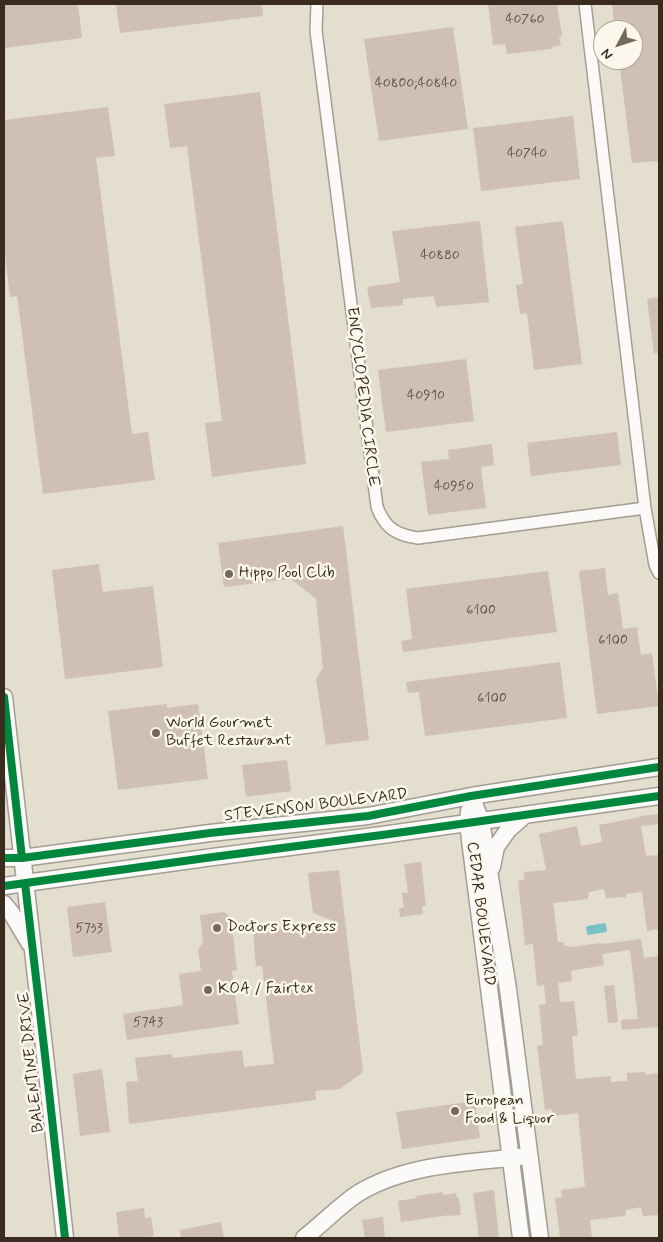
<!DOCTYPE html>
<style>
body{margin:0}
#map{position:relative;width:663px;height:1242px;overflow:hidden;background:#e3decd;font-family:Mynerve,sans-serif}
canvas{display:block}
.frame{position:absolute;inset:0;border:5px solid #3b2a1e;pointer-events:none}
.north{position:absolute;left:593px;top:20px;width:50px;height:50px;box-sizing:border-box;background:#fbf7ec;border:1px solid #aea59a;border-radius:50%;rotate:230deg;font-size:14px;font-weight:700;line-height:20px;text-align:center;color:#3b2a1e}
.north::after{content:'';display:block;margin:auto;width:18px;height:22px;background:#76695b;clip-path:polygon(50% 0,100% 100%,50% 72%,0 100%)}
</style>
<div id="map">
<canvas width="663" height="1242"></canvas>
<div class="frame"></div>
<div class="north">N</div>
</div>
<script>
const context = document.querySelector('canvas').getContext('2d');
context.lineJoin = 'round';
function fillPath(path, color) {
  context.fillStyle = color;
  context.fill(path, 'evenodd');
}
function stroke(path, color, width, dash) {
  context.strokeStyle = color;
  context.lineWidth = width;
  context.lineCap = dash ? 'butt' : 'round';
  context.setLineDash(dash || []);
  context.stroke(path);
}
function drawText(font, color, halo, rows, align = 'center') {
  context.font = font + ' Mynerve,sans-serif';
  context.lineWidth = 5;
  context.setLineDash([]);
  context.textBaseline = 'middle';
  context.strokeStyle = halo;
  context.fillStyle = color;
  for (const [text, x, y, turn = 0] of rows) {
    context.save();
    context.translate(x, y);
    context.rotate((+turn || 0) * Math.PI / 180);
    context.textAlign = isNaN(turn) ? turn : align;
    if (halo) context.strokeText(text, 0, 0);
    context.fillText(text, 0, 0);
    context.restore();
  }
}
fillPath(new Path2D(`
 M605 923 606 925 607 931 606 932 588 935 587 933 586 927 587 926Z`), '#76c2c7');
fillPath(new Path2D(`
 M4 4H78L82 38 4 48Z
 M116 4H262L263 16 120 33Z
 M488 4H557L562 36 559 37 561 45 552 47V49L507 54 505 44 493 45Z
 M612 4H659V161L632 163 619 60H633V30H615Z
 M453 27 468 129 379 141 364 39Z
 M260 92 306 464 212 477 205 423 222 421 187 146 170 148 164 104Z
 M108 107 115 156 96 158 132 434 148 432 155 480 43 494 17 296 10 297 4 247V120Z
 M573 116 580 179 481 191 473 128Z
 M480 221 489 302 436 307 434 296 403 299V305L371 308 367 287 400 282 392 231Z
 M563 221 582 364 534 370 527 313 520 314 516 285 523 284 515 227Z
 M659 297V353H654L647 299Z
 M466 359 474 421 386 432 378 370Z
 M617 432 621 465 531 476 527 443Z
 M492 444 494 465 481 467 486 508 428 515 421 462 449 459 448 450Z
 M343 526 369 740 326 745 316 679 323 668 316 599 291 579 224 587 218 543Z
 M99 564 103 592 153 586 163 667 65 679 52 570Z
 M605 568 608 595 618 593 623 629 637 627 641 655 652 653 659 706 597 714 579 571Z
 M548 571 557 632 403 652 401 641 412 639 406 589Z
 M560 662 567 718 425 736 419 692 408 693 406 682Z
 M167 704V708L198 704 208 779 118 790 108 711Z
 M287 760 291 791 246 797 242 765Z
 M659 814V824L641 826 646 856 659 855V929L647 931 642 892 626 894V897L606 898 604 889 589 892 588 899 553 903 558 942H564V946H569V947L601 943V944L641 939 644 958 659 956V1006H658L659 1027 622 1030 621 1020 638 1019 630 950 602 954 604 965 571 971 572 981 558 983 560 1002 574 1001 578 1035 572 1036 576 1079 611 1076V1082L627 1081V1073L645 1072V1075L659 1073V1215L643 1216 641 1207 626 1210 625 1216 590 1220 592 1238H560L555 1198 562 1197 561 1190 585 1187 578 1113 552 1116V1109L545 1110 537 1046 543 1045 539 1005 546 1004 544 985 537 986 533 944 525 945 518 881 524 879V872L546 870 539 834 577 826 581 846 602 842 599 825 641 817V816Z
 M421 862 426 906H422L423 914 400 917 399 908 404 907 402 893H408L404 864Z
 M339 870 363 1072 340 1089 315 1091 316 1100 129 1124 126 1082 138 1081 135 1058 172 1054 173 1058 242 1050 244 1067 274 1064 262 966H256L253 932 339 923 313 913 308 873Z
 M105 902 112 952 73 957 67 907Z
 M224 912 231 918 237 970 232 971 239 1024 127 1040 123 1014 183 1005 179 974 201 971 198 950 203 942 200 915Z
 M614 985 618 1022 608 1023 604 986Z
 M102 1069 110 1132 80 1136 73 1074Z
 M475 1101 480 1138 402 1149 396 1112Z
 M494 1190 499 1238H479L473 1193Z
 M443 1192V1195L456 1193 457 1198H459L461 1214 460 1215 450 1216V1215L401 1222 398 1201 416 1198V1196Z
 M144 1208 145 1218 151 1217 154 1236 136 1238H119L116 1212Z
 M383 1217 385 1238H365L362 1220Z
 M221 1222 224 1238H181L180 1230Z`), '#cfbfb5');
const street = new Path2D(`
 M317 4 316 31 377 507C385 528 396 535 418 538L645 508 585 4
 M645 508 655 565 659 573`);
const secondary = new Path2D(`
 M4 697 47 1073 65 1238
 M471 796 481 821 508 989 540 1238
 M469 811 468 822 470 840 521 1238
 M4 858H22L210 833 368 816 471 796 659 767
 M492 867 496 847 508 830 525 815
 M4 886 213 857 382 835 659 796
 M4 904 12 914 30 944
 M304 1238C322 1224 338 1207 357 1194 405 1164 466 1163 520 1157`);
stroke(street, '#a39e93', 14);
stroke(secondary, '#a39e93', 19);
stroke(street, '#fbfaf8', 11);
stroke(secondary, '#fbfaf8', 16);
stroke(new Path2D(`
 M4 697 22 858
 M4 858H22L210 833 368 816 471 796 659 767
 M25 883 47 1073 65 1238
 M4 886 213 857 382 835 659 796`), '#00873e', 8);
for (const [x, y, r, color] of [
 [229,574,5,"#76695b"],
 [156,733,5,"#76695b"],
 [217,928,5,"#76695b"],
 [208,990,5,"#76695b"],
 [455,1111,5,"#76695b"]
]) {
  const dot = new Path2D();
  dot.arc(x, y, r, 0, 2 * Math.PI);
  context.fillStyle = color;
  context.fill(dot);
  stroke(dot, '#fbf7ec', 2);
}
drawText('14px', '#604f44', null, [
 ["40760",525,20],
 ["40800;40840",416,84],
 ["40740",527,154],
 ["40880",440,256],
 ["40910",426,396],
 ["40950",454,487],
 ["6100",481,611],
 ["6100",613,641],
 ["6100",492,699],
 ["5733",89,929],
 ["5743",148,1023]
]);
drawText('16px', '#3b2a1e', '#fbf7ec', [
 ["ENCYCLOPEDIA CIRCLE",362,397,83],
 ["STEVENSON BOULEVARD",316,806,-7],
 ["CEDAR BOULEVARD",480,914,83],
 ["BALENTINE DRIVE",32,1062,-96]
]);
drawText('16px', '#3b2a1e', '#fbf7ec', [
 ["Hippo Pool Clib",239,574],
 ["World Gourmet",166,724],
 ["Buffet Restaurant",166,742],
 ["Doctors Express",227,928],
 ["KOA / Fairtex",218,990],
 ["European",465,1102],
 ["Food & Liquor",465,1120]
], 'left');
</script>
